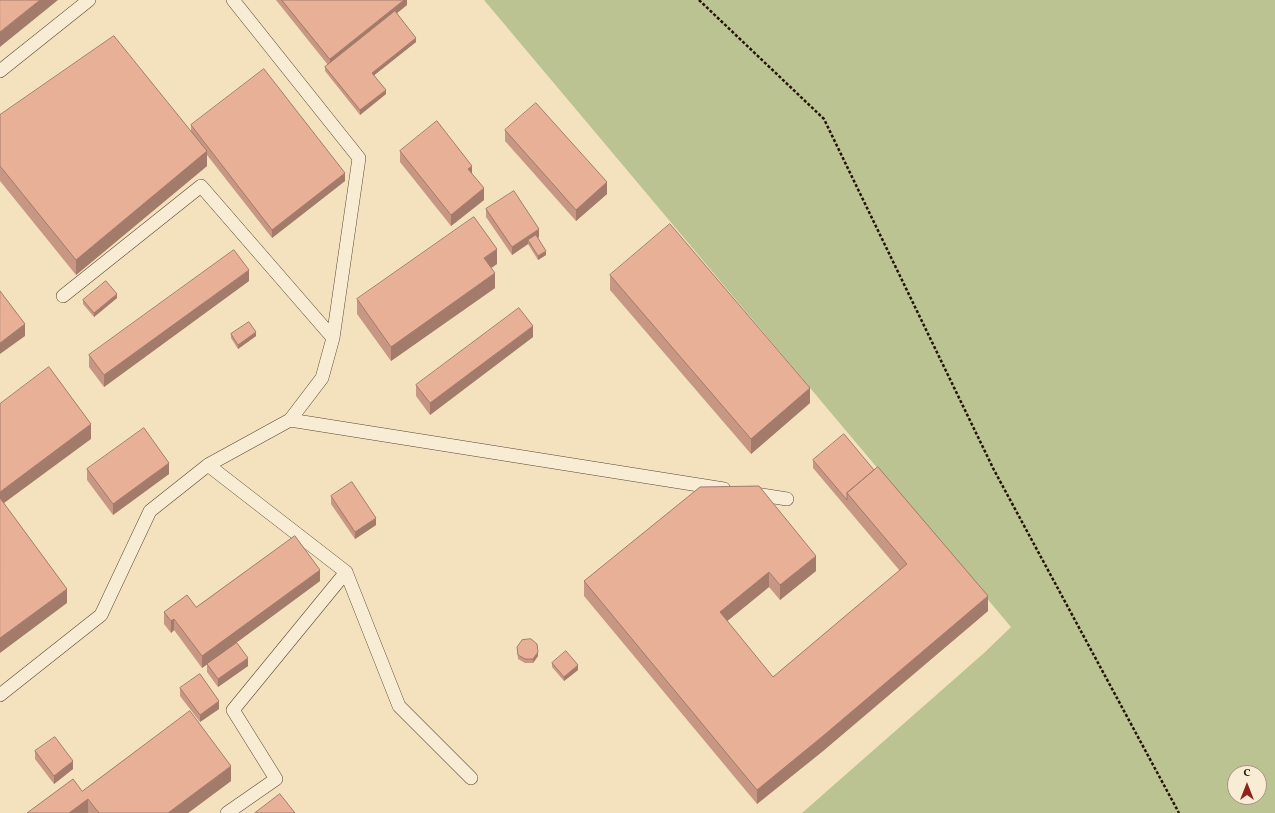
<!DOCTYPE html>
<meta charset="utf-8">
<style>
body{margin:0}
#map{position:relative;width:1275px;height:813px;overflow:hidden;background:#f4e2bf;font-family:Vollkorn,serif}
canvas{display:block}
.north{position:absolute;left:1227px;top:765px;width:40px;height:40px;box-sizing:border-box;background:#f8ecd5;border:1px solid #a49582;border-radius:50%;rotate:0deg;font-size:11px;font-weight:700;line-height:16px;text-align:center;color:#251306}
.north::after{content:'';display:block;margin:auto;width:14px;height:18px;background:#8f2418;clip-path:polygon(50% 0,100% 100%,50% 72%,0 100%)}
</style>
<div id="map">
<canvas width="1275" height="813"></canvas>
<div class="north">С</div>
</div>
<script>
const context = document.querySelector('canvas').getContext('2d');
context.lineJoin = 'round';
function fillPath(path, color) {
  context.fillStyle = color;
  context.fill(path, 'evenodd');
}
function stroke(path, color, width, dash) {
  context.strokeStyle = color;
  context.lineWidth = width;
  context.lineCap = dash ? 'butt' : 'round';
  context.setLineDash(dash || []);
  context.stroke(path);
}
fillPath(new Path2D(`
 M484 0H1275V813H802L984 653 1011 627ZM1235 773H1259V797H1235Z`), '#bbc392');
const service = new Path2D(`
 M233 0 359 158 333 338
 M0 71 89 0
 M63 296 201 186 333 338 322 378 290 420 724 489
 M290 420 208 465 346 572 399 706 471 778
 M749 493 787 499
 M0 695 101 615 150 511 208 465
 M227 813 276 779 233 710 346 572`);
stroke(service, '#594734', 14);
stroke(new Path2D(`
 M699 0 824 119 994 470 1179 813`), '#251306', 2.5, [3, 2]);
stroke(service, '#f8ecd5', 13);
fillPath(new Path2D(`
 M276 0H407V5L397 13 416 42 374 75 386 94 360 115 325 71V67L328 65Z
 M0 115 191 131V125L345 181 272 238 207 155V166L76 275 0 181Z
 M505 130 607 194 576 221 505 141Z
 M400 151 472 174 484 200 451 226 400 162Z
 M486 209 539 237 538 238 546 255 538 260 528 244 512 255 486 217Z
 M497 264 491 268 495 288 391 361 357 314V299Z
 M610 275 810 403 751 454 610 290Z
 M249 281 104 387 89 367V355Z
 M117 298 94 317 83 304V300Z
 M231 334 256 336 238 349 231 338Z
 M533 337 430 415 416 396V385Z
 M813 460 988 611 823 751 757 804 584 596V581L816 571 780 600 769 587 727 621 773 677 900 571 813 468Z
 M87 469 169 474 113 515 87 480Z
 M331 496 376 525 355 539 331 504Z
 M320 581 202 668 174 630 171 633 164 624V612L196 607Z
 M517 647 538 656 533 663H525L518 659Z
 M552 663 578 670 564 681 552 667Z
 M207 664 248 666 218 687 207 672Z
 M180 688 219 709 200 722 180 696Z
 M35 751 73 769 54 784 35 759Z
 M231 781 188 813H27L82 791Z`), '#c89783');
fillPath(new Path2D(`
 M40 0H58L0 47V32Z
 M404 0H407V5L330 67V59Z
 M416 38V42L372 77V73Z
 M386 90V94L360 115V110Z
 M207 151V166L76 275V260Z
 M472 166V177L468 169Z
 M345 173V181L272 238V230Z
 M607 182V194L576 221V210Z
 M484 188V200L451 226V215Z
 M539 229V237L530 243 528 240V244L512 255V247Z
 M497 249V264L484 273V258Z
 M546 251V255L538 260V256Z
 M249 270V281L104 387V375Z
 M495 273V288L391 361V347Z
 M117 294V298L94 317V313Z
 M25 324V336L0 354V343Z
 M533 326V337L430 415V403Z
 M256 332V336L238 349V345Z
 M810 388V403L751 454V439Z
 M91 424V439L0 506V492Z
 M169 463V474L113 515V504Z
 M376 518V525L355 539V532Z
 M816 556V571L780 600V585Z
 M320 570V581L202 668V656Z
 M769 572V587L720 627V612Z
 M67 589V603L0 653V638Z
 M988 596V611L823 751 757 804V790Z
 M174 619V630L171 633V621Z
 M538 652V656L533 663V659Z
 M248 658V666L218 687V679Z
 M578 665V670L564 681V677Z
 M219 701V709L200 722V715Z
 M73 761V769L54 784V776Z
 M231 766V781L188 813H168Z
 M88 799V813H69Z`), '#a37b6a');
const building = new Path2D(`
 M0 0H40L0 32Z
 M282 0H404L330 59Z
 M395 11 416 38 372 73 386 90 360 110 325 67Z
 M114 36 207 151 76 260 0 166V115Z
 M264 69 345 173 272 230 191 125Z
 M536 103 607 182 576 210 505 130Z
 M437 121 472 166 468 169 484 188 451 215 400 151Z
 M514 191 539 229 512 247 486 209Z
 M474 217 497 249 484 258 495 273 391 347 357 299Z
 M670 224 810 388 751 439 610 275Z
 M536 235 546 251 538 256 528 240Z
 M234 250 249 270 104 375 89 355Z
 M106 281 117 294 94 313 83 300Z
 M0 291 25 324 0 343Z
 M519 308 533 326 430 403 416 385Z
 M249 322 256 332 238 345 231 334Z
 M49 367 91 424 0 492V404Z
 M144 428 169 463 113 504 87 469Z
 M844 434 874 470 847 493V500L813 460Z
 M878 467 988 596 823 736 757 790 584 581 700 487 759 486 816 556 780 585 769 572 720 612 773 677 907 564 847 493Z
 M352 482 376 518 355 532 331 496Z
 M0 498 67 589 0 638Z
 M295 536 320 570 202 656 174 619 171 621 164 612 187 595 196 607Z
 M531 639 537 644 538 652 533 659H525L518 655 517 647 522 640Z
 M237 643 248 658 218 679 207 664Z
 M566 651 578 665 564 677 552 663Z
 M200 674 219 701 200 715 180 688Z
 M190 711 231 766 168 813H99L88 799 69 813H27L73 779 82 791Z
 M55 737 73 761 54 776 35 751Z
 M280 794 295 813H255Z`);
fillPath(building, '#e9b098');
stroke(building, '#a37b6a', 1);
</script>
